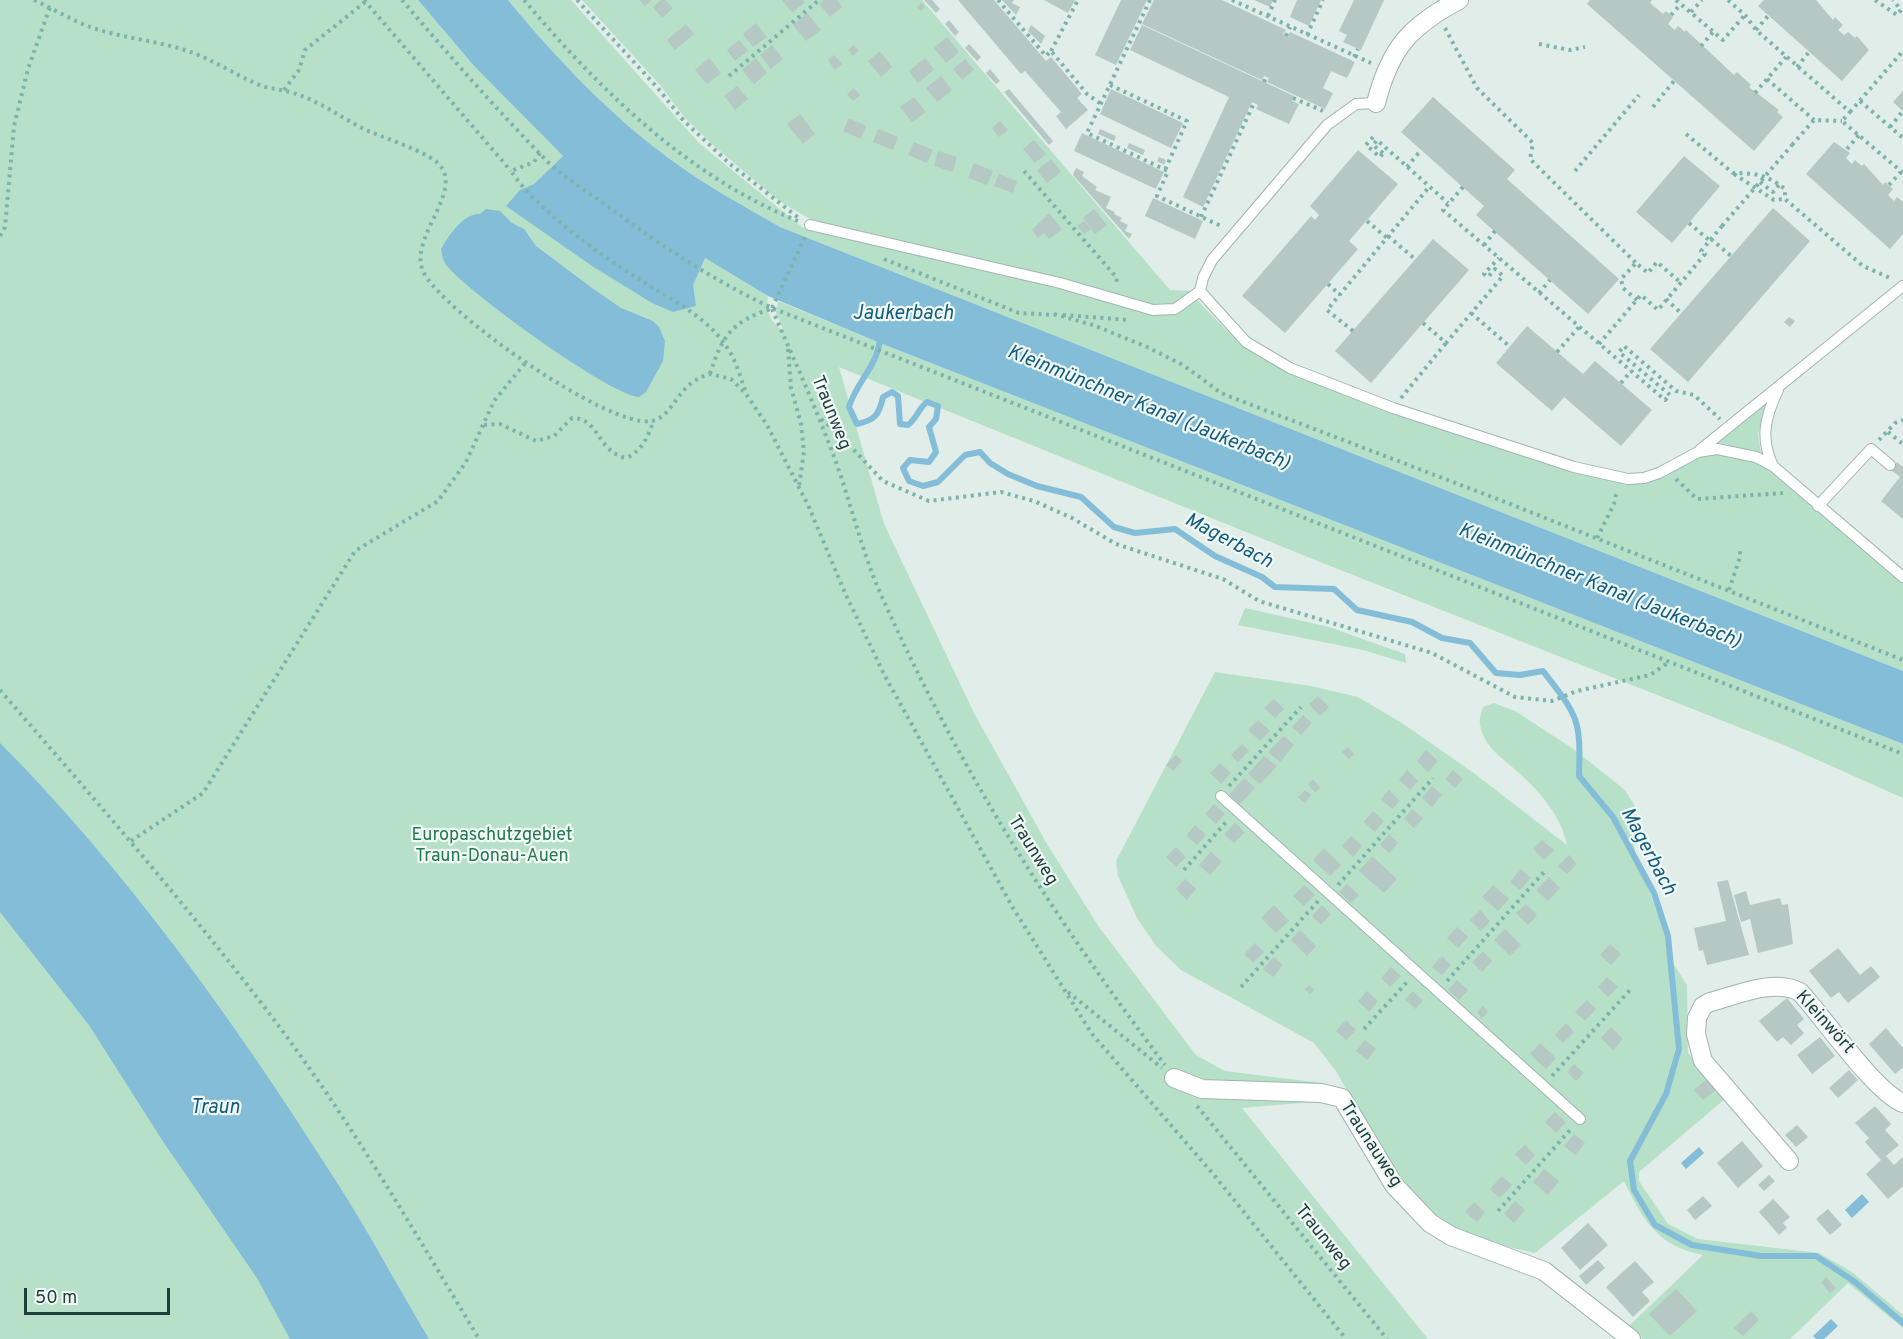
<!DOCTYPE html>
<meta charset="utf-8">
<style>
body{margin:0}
#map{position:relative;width:1903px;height:1339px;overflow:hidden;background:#e0ede9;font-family:Overpass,sans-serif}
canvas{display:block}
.scale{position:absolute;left:24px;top:1288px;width:146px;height:27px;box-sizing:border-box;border:3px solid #1f3f3b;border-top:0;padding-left:8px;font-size:18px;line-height:21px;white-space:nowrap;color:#1f3f3b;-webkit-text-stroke:4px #f1f9f6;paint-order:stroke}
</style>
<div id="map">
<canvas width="1903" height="1339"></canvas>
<div class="scale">50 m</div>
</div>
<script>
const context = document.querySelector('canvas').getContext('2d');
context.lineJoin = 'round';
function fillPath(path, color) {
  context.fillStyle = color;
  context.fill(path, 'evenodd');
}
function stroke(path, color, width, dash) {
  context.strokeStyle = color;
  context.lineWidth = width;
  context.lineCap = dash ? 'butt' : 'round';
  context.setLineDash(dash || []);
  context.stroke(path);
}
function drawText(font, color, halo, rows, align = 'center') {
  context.font = font + ' Overpass,sans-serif';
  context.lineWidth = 4.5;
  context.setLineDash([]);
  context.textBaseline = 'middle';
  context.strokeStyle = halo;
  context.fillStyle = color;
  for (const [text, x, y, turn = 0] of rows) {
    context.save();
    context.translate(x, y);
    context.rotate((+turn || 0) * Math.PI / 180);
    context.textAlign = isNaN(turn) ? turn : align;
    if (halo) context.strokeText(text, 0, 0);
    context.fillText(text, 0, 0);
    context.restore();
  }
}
fillPath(new Path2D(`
 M0 0H418L475 67 563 156 540 178 705 258 768 296C765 312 771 323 784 331L776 313 778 301 880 343 1903 744V798L1784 745 1320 562 839 367 884 524 974 713 1047 844 1099 927 1196 1055 1225 1071 1322 1083 1325 1101 1242 1108 1428 1339H0Z
 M508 0H571L700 144 802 227 1056 285 1161 315 1170 314 1197 300 1227 331 1253 353 1296 375 1586 474 1659 478 1707 454H1727L1748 459 1769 470 1903 583V671L780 227C742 205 703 184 667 157 608 113 555 57 508 0Z
 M582 0H922L1170 290 1193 291 1167 308 810 219 779 201 713 145 685 118 660 85Z
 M1764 405 1766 408 1758 434 1761 454 1717 442Z
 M1245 608 1329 627 1405 654 1406 663 1363 650 1238 625Z
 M1215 672 1311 686 1358 697 1402 723 1475 774 1567 845C1561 816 1541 793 1519 773 1504 759 1483 747 1480 724 1479 719 1482 712 1483 707L1494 703 1515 711 1572 748 1625 790 1635 806 1632 833 1636 857 1667 936 1669 957 1687 985 1688 1053 1726 1098 1639 1172V1181L1668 1224 1698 1239 1819 1253 1852 1272 1903 1315V1328L1848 1283 1790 1339H1643L1629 1326 1703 1255C1657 1246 1643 1220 1624 1181L1535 1253 1479 1240 1454 1230 1432 1215 1391 1169 1336 1071 1314 1043 1181 970 1156 946 1137 918 1118 876 1116 861Z`), '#b7e0c9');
fillPath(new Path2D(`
 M418 0H508C555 57 608 113 667 157 703 184 742 205 780 227L1903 671V744L880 343 768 296 705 258 693 285 696 306 673 312 652 303 592 266 506 206 520 190 534 184 563 156 475 67Z
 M486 209 500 211 512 223 524 229 536 246 592 288 621 308 653 321 659 327 665 341 663 361 646 392 639 397C609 395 468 292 447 266 443 261 442 255 441 249 449 235 464 213 480 214Z
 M0 743C129 873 236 1024 334 1178 368 1230 397 1286 429 1339H290L257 1278 162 1140 89 1025 0 912Z
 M1699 1147 1704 1153 1686 1169 1681 1163Z
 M1862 1194 1869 1202 1852 1218 1845 1210Z
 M1831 1319 1838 1326 1824 1339H1816L1813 1336Z`), '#83bdd7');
stroke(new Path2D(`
 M880 337C879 365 856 382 849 407L857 424C875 420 879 415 883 397L892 392 898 396 900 424 908 425C917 418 918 409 927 402L938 406 936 419 929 427 936 452 929 462 910 460 903 468 909 481 923 486 938 482 965 455 980 452 990 463 1008 474 1037 486 1081 497 1114 527 1135 533 1175 529 1215 556 1262 577 1275 587 1334 589 1357 610 1412 622 1442 638 1470 643 1496 673 1520 675 1543 671C1578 716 1581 719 1579 776L1613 817 1654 893 1668 936 1679 1049 1666 1094 1630 1161 1634 1190 1655 1225 1692 1245 1761 1256H1816L1855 1282 1903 1323`), '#83bdd7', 6);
fillPath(new Path2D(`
 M639 0H652L645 6Z
 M661 0H665L673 8 662 18 653 7Z
 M782 0H803L805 2 792 13Z
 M824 0H837L842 7 830 17 819 4Z
 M924 0H932L940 9 936 13Z
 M958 0H994L1046 61 1051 57 1072 82 1082 94 1077 98 1088 110 1066 129 1056 116 1061 112 1025 71 1021 74Z
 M1002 0H1014L1012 3 1020 7 1016 15Z
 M1044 0H1075L1068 13Z
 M1121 0H1147L1116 65 1095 55Z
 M1154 0H1222L1286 30 1283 34 1288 37 1290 32 1355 62 1347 78 1331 71 1323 88 1333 93 1325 109 1267 82 1269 78 1264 76 1262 80 1142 24Z
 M1254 0H1273L1270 7Z
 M1297 0H1321L1309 26 1290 17Z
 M1354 0H1384L1361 50 1343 42 1347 35 1339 31Z
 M1590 0H1652L1650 3 1663 14 1666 11 1673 17 1668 24 1675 30 1678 26 1685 32 1686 30 1734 75 1737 72 1751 85 1749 87 1779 110 1777 112 1783 117 1754 151 1587 4Z
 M1764 0H1816L1833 20 1835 17 1843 25 1838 30 1844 35 1848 32 1855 38 1857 36 1869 50 1842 81 1758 6Z
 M921 3 925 7 921 11 917 7Z
 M807 13 821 30 806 41 793 25Z
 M949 20 959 32 955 36 945 24Z
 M756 23 767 37 753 47 743 34Z
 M686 24 694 34 675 50 667 40Z
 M1031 25 1045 36 1041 44 1028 31Z
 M1142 25 1294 96 1292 101 1299 104 1289 124 1256 109 1258 105 1252 102 1203 207 1183 197 1229 97 1130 50Z
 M947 37 959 52 946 63 934 48Z
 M739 40 748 51 735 61 727 50Z
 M969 44 981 57 977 61 965 48Z
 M772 45 783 59 771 69 760 55Z
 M853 45 859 50 853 56 848 50Z
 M880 51 892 67 881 77 868 61Z
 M834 55 842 64 835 70 828 60Z
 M709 58 721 73 707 84 695 70Z
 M756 58 767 73 754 84 742 70Z
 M925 58 934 70 918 83 909 71Z
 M965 59 974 70 962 80 953 69Z
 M990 69 1000 81 996 84 986 73Z
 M941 76 952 90 937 102 926 88Z
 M737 86 748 99 735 110 724 96Z
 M854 88 860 95 853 101 847 94Z
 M1009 89 1053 141 1049 145 1004 92Z
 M1111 89 1183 123 1171 148 1100 114Z
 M1903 91V111L1893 102Z
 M914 97 926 112 912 122 900 107Z
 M1433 97 1515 170 1507 179 1619 279 1588 314 1476 215 1484 206 1401 132Z
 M800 114 815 134 803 144 787 124Z
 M849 118 866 126 861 139 843 131Z
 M1000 121 1008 130 999 137 992 128Z
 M878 129 898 137 893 150 873 142Z
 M1100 129 1116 136 1114 141 1098 134Z
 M1082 133 1164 172 1156 189 1074 151Z
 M1034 140 1046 154 1035 163 1023 149Z
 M914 142 933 150 927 163 908 155Z
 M1834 142 1850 153 1846 158 1852 164 1855 160 1862 166 1864 164 1883 185 1885 182 1893 189 1888 195 1894 201 1897 197 1903 202V234L1890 249 1806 174Z
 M1129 143 1145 150 1143 155 1127 148Z
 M1358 150 1398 184 1349 241 1358 249 1285 333 1242 296 1311 216 1315 220 1319 215 1310 206Z
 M938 151 957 157 953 172 934 166Z
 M1684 156 1720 186 1672 243 1636 212Z
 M1159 157 1166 160 1164 165 1157 161Z
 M1051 159 1061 172 1047 183 1037 170Z
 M974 163 993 171 987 185 968 178Z
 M1076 168 1084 172 1082 176 1097 187 1095 190 1111 197 1106 208 1115 212 1114 214 1122 218 1120 221 1128 225 1125 231 1132 234 1129 239 1073 175Z
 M999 174 1017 181 1013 193 994 186Z
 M1153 198 1203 221 1195 239 1145 216Z
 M1773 208 1810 241 1688 382 1650 349Z
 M1094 209 1107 225 1095 234 1083 218Z
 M1049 213 1062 229 1049 239 1044 233 1038 238 1032 230Z
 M1084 221 1091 229 1084 234 1077 226Z
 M1433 239 1469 270 1371 383 1335 351Z
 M1789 317 1795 321 1790 327 1784 322Z
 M1527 326 1583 374 1595 361 1652 410 1621 446 1564 397 1552 411 1496 363Z
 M1897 462 1903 467V519L1881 501 1900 477 1891 470Z
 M1318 696 1329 707 1320 716 1309 704Z
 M1274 699 1284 709 1275 718 1264 708Z
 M1303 715 1312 723 1301 735 1292 727Z
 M1258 720 1270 731 1260 741 1248 730Z
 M1284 736 1294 745 1280 762 1268 752Z
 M1242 744 1249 751 1238 762 1231 755Z
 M1348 747 1354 754 1349 759 1342 752Z
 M1426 750 1438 761 1428 772 1417 761Z
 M1176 755 1182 761 1173 771 1166 765Z
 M1264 756 1277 766 1260 784 1248 774Z
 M1220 763 1231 773 1221 784 1210 773Z
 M1407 770 1418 781 1410 790 1399 780Z
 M1453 770 1463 779 1455 788 1445 779Z
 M1244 778 1255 788 1240 804 1229 795Z
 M1313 779 1320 788 1315 792 1308 784Z
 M1432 786 1442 795 1432 807 1422 798Z
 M1305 790 1311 795 1305 803 1298 797Z
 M1389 790 1400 801 1392 809 1381 799Z
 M1214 804 1225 814 1216 824 1205 814Z
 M1412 809 1423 818 1414 828 1404 819Z
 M1373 811 1384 821 1375 832 1364 822Z
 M1235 823 1245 832 1234 843 1224 834Z
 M1195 825 1206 835 1197 845 1186 836Z
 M1389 834 1398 843 1389 853 1380 845Z
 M1351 836 1362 846 1353 857 1342 846Z
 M1542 840 1554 850 1544 860 1533 849Z
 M1176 847 1186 857 1176 867 1166 857Z
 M1324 848 1341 865 1330 876 1313 860Z
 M1211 852 1222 862 1210 875 1199 865Z
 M1569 855 1577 864 1567 874 1558 866Z
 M1372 856 1397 879 1384 893 1359 871Z
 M1521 869 1531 878 1520 890 1510 882Z
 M1549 877 1560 888 1548 901 1536 890Z
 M1185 879 1196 889 1187 900 1176 889Z
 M1728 880 1749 955 1707 965 1703 950 1699 951 1694 928 1726 921 1717 882Z
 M1347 884 1359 895 1351 903 1339 892Z
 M1304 885 1315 895 1304 906 1293 896Z
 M1493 885 1509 899 1498 911 1482 897Z
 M1746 891 1750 905 1780 898 1782 905 1788 904 1793 944 1758 953 1750 919 1741 922 1734 895Z
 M1526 904 1537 915 1528 925 1516 913Z
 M1274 905 1289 921 1276 933 1261 918Z
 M1322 905 1331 914 1321 925 1312 916Z
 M1480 910 1490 921 1481 931 1470 920Z
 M1457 927 1468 937 1458 948 1447 938Z
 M1505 929 1521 945 1510 956 1494 940Z
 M1300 930 1316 946 1307 956 1291 940Z
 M1255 943 1264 952 1253 963 1244 954Z
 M1610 944 1621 954 1611 965 1600 955Z
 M1838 948 1860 975 1871 966 1880 977 1848 1003 1839 992 1831 998 1809 971Z
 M1483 951 1492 961 1482 972 1472 962Z
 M1442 956 1451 965 1442 975 1432 967Z
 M1274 957 1283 965 1273 977 1263 969Z
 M1391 967 1401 976 1390 987 1381 978Z
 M1607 977 1618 987 1608 997 1598 987Z
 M1457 980 1468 990 1459 1000 1448 990Z
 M1309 985 1314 990 1310 994 1305 989Z
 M1367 991 1378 1001 1369 1012 1358 1001Z
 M1413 991 1423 1001 1415 1009 1405 999Z
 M1787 998 1804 1019 1797 1025 1804 1033 1791 1045 1783 1037 1777 1042 1759 1021Z
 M1587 1000 1596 1009 1585 1021 1575 1012Z
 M1483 1006 1488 1012 1482 1018 1477 1012Z
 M1346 1020 1356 1030 1346 1040 1336 1031Z
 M1566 1023 1574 1032 1563 1043 1555 1035Z
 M1611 1027 1623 1039 1613 1050 1601 1038Z
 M1886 1028 1903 1048V1067L1895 1074 1869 1044Z
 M1820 1037 1835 1056 1812 1074 1797 1055Z
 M1365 1040 1376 1049 1367 1060 1356 1051Z
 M1540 1043 1556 1058 1546 1069 1530 1054Z
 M1574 1064 1584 1073 1576 1081 1567 1072Z
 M1849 1070 1858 1080 1838 1098 1829 1088Z
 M1707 1079 1716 1090 1703 1100 1694 1090Z
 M1875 1106 1891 1124 1885 1130 1899 1145 1886 1156 1894 1165 1903 1157V1186L1888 1199 1866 1174 1881 1160 1865 1142 1869 1138 1855 1123Z
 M1555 1112 1566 1122 1556 1133 1545 1122Z
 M1797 1125 1808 1137 1796 1147 1785 1135Z
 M1574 1134 1585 1143 1575 1155 1564 1146Z
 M1742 1141 1763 1166 1738 1188 1717 1163Z
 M1525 1145 1535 1155 1526 1165 1515 1154Z
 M1544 1169 1559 1181 1548 1195 1533 1182Z
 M1769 1175 1775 1181 1764 1191 1758 1185Z
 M1502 1176 1512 1185 1500 1198 1490 1189Z
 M1703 1196 1712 1206 1695 1220 1687 1210Z
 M1773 1199 1790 1217 1783 1223 1787 1228 1779 1235 1759 1212Z
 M1515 1201 1525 1210 1514 1223 1504 1214Z
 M1474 1202 1485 1212 1477 1222 1465 1212Z
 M1828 1209 1842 1225 1830 1235 1816 1219Z
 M1588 1223 1608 1245 1580 1270 1561 1248Z
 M1598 1260 1605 1268 1586 1285 1579 1276Z
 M1635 1261 1654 1282 1642 1292 1650 1301 1633 1317 1606 1287Z
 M1826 1277 1836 1288 1830 1293 1821 1282Z
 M1676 1289 1697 1311 1670 1336 1649 1314Z
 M1751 1311 1759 1320 1743 1336 1734 1328Z`), '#b5c8c3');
const lane = new Path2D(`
 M810 225 1060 283 1153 310 1175 309 1200 291 1203 278 1212 260 1327 125 1356 104 1376 103
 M1200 291 1246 342 1290 368 1393 408 1574 467 1628 479 1644 478 1659 473 1698 452 1717 449 1756 457 1773 466 1903 577
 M1700 450 1903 286
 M1773 466C1760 439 1765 417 1778 390
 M1818 506 1871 449 1890 465
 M1221 796 1580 1119`);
const street = new Path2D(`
 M1376 103C1390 48 1410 26 1459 0
 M1174 1078 1202 1089 1321 1093 1342 1098 1394 1185 1430 1223 1451 1236 1544 1271 1631 1339
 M1789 1161 1703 1061 1696 1034 1697 1018 1703 1006 1710 1002C1738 995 1774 978 1800 992 1823 1017 1875 1092 1903 1103`);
stroke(lane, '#a2b5b1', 12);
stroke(street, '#a2b5b1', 20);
stroke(new Path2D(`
 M34 0C54 9 74 22 96 29 125 38 156 41 185 50 210 58 232 73 255 83 269 90 285 89 299 95 322 103 342 118 364 129 386 139 411 146 431 158 474 184 407 235 423 271 440 310 609 429 651 421 666 419 674 401 684 390 691 382 700 377 710 374L731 379 746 394 767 425 808 505 845 593 885 676 1013 908 1092 1034 1214 1175 1346 1339
 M364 0 511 171
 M402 0C448 54 495 108 545 159 561 176 584 189 603 203 659 244 709 278 772 308L1903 754
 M524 0C600 90 687 176 798 221
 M577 0 656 86 684 121 730 164 800 219
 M998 0 1046 56 1051 51 1087 94 1101 104
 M1150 0 1087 133 1168 171 1157 196 1221 226
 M1232 0 1371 63
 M1676 0 1723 40 1745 15
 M1728 0 1745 15 1756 30 1850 112 1842 121 1903 173
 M1875 0 1897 15 1901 10 1893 0
 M1691 12 1702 0
 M1671 15 1681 4
 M1268 16 1275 0
 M1445 28 1477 88 1533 143 1530 159 1636 263
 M1756 30 1768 16
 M1307 35 1323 0
 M1286 36 1290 27
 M1539 44 1570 50 1585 47
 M1701 46 1713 32
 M1051 51 1078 0
 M1354 57 1358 49
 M1797 67 1809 52
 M729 76 819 0
 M1767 79 1814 120
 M1264 82 1266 77
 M1110 85 1187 121 1165 170
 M284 90 299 70 305 50 365 2
 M1755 93 1786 57
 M1293 98 1323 111
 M1860 101 1903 138
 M1653 107 1674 81
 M1850 112 1903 51
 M1890 127 1903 111
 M1686 134 1733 173C1756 173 1767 175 1785 189V199L1863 266 1890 278
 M1373 137 1366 145 1380 157 1383 153
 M1792 145 1814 120 1842 121
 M1847 149 1859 135
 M540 153 534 162 511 171C538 211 599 254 640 280 673 301 711 318 731 354 738 366 741 380 746 393
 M1383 153 1373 145 1377 140 1448 203
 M1407 167 1421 150
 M1024 171 1117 278 1116 286
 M1575 171 1639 95
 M1734 174 1774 200 1785 199
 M1760 182 1773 192 1779 185
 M1889 185 1901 172
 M1463 187 1443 210 1665 400 1670 395 1619 352 1624 346 1676 391 1694 395 1720 419
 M1201 217 1254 103
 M1367 221 1387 238
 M1689 223 1710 241
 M0 236 5 227 14 126 28 69 50 7
 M1388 236 1415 259
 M1711 239 1731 256
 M1484 245 1495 231
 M884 259 1019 313 1055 315
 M1328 284 1340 295
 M1539 293 1550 280
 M1666 299 1681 313
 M1637 300 1623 288 1621 279 1636 263 1648 273 1657 262 1681 283
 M772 308 805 237
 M772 309C795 362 819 414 838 468 853 511 863 555 882 597 959 769 1052 915 1165 1065
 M1471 313 1508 345
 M1054 314 1093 325 1147 347 1183 365 1221 393 1249 404 1500 500 1903 660
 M1063 315 1130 320
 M1423 323 1446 343 1503 276 1495 269 1488 277 1484 274 1499 258
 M1353 331 1327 310 1429 187
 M1599 344 1641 295 1658 310 1705 254 1701 251 1722 226
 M788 349 791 388 801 424 804 452 799 486
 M1557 352 1579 327
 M710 374C722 335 733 321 771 309
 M1621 383 1631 371
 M1401 398 1446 343
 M821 419 838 433 883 481 929 501 1001 492 1034 501 1072 518 1116 544 1223 579 1259 601 1432 653 1515 697 1552 701 1577 691 1650 675 1669 662
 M484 425 500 424 536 441 554 436 572 418C600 418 596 451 626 458 641 452 649 436 653 421
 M1888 432 1903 444
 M1879 440 1895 423 1903 420
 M1676 479 1697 499 1783 493
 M1597 538 1614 504 1617 490
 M1729 590 1740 557V549
 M0 690C96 801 193 912 281 1029 354 1127 416 1234 479 1339
 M1229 786 1301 707
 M131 841 203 793 355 551 438 501 466 462 494 401 526 362
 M1184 870 1227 821
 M1338 885 1433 778
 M1447 981 1544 872
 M1241 987 1319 900
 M1068 992 1162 1068
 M1364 1029 1408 981
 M1552 1076 1630 990
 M1197 1106 1387 1339
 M1498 1211 1571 1129`), '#7db3ab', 4, [3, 4.5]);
stroke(lane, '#fff', 10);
stroke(street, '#fff', 18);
stroke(new Path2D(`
 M1722 226 1792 145`), '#7db3ab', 4, [3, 4.5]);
drawText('18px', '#1f3f3b', '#f1f9f6', [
 ["Traunweg",830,413,68],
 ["Traunweg",1032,851,58],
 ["Kleinwört",1824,1023,48],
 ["Traunauweg",1370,1145,57],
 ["Traunweg",1322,1238,51]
]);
drawText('18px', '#257953', '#f1f9f6', [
 ["Europaschutzgebiet",492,836],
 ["Traun-Donau-Auen",492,857]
]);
drawText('italic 20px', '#135d80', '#f1f9f6', [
 ["Jaukerbach",903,315],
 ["Kleinmünchner Kanal (Jaukerbach)",1148,409,22],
 ["Magerbach",1228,542,28],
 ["Kleinmünchner Kanal (Jaukerbach)",1599,587,22],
 ["Magerbach",1647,852,62],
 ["Traun",215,1109]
]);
</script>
